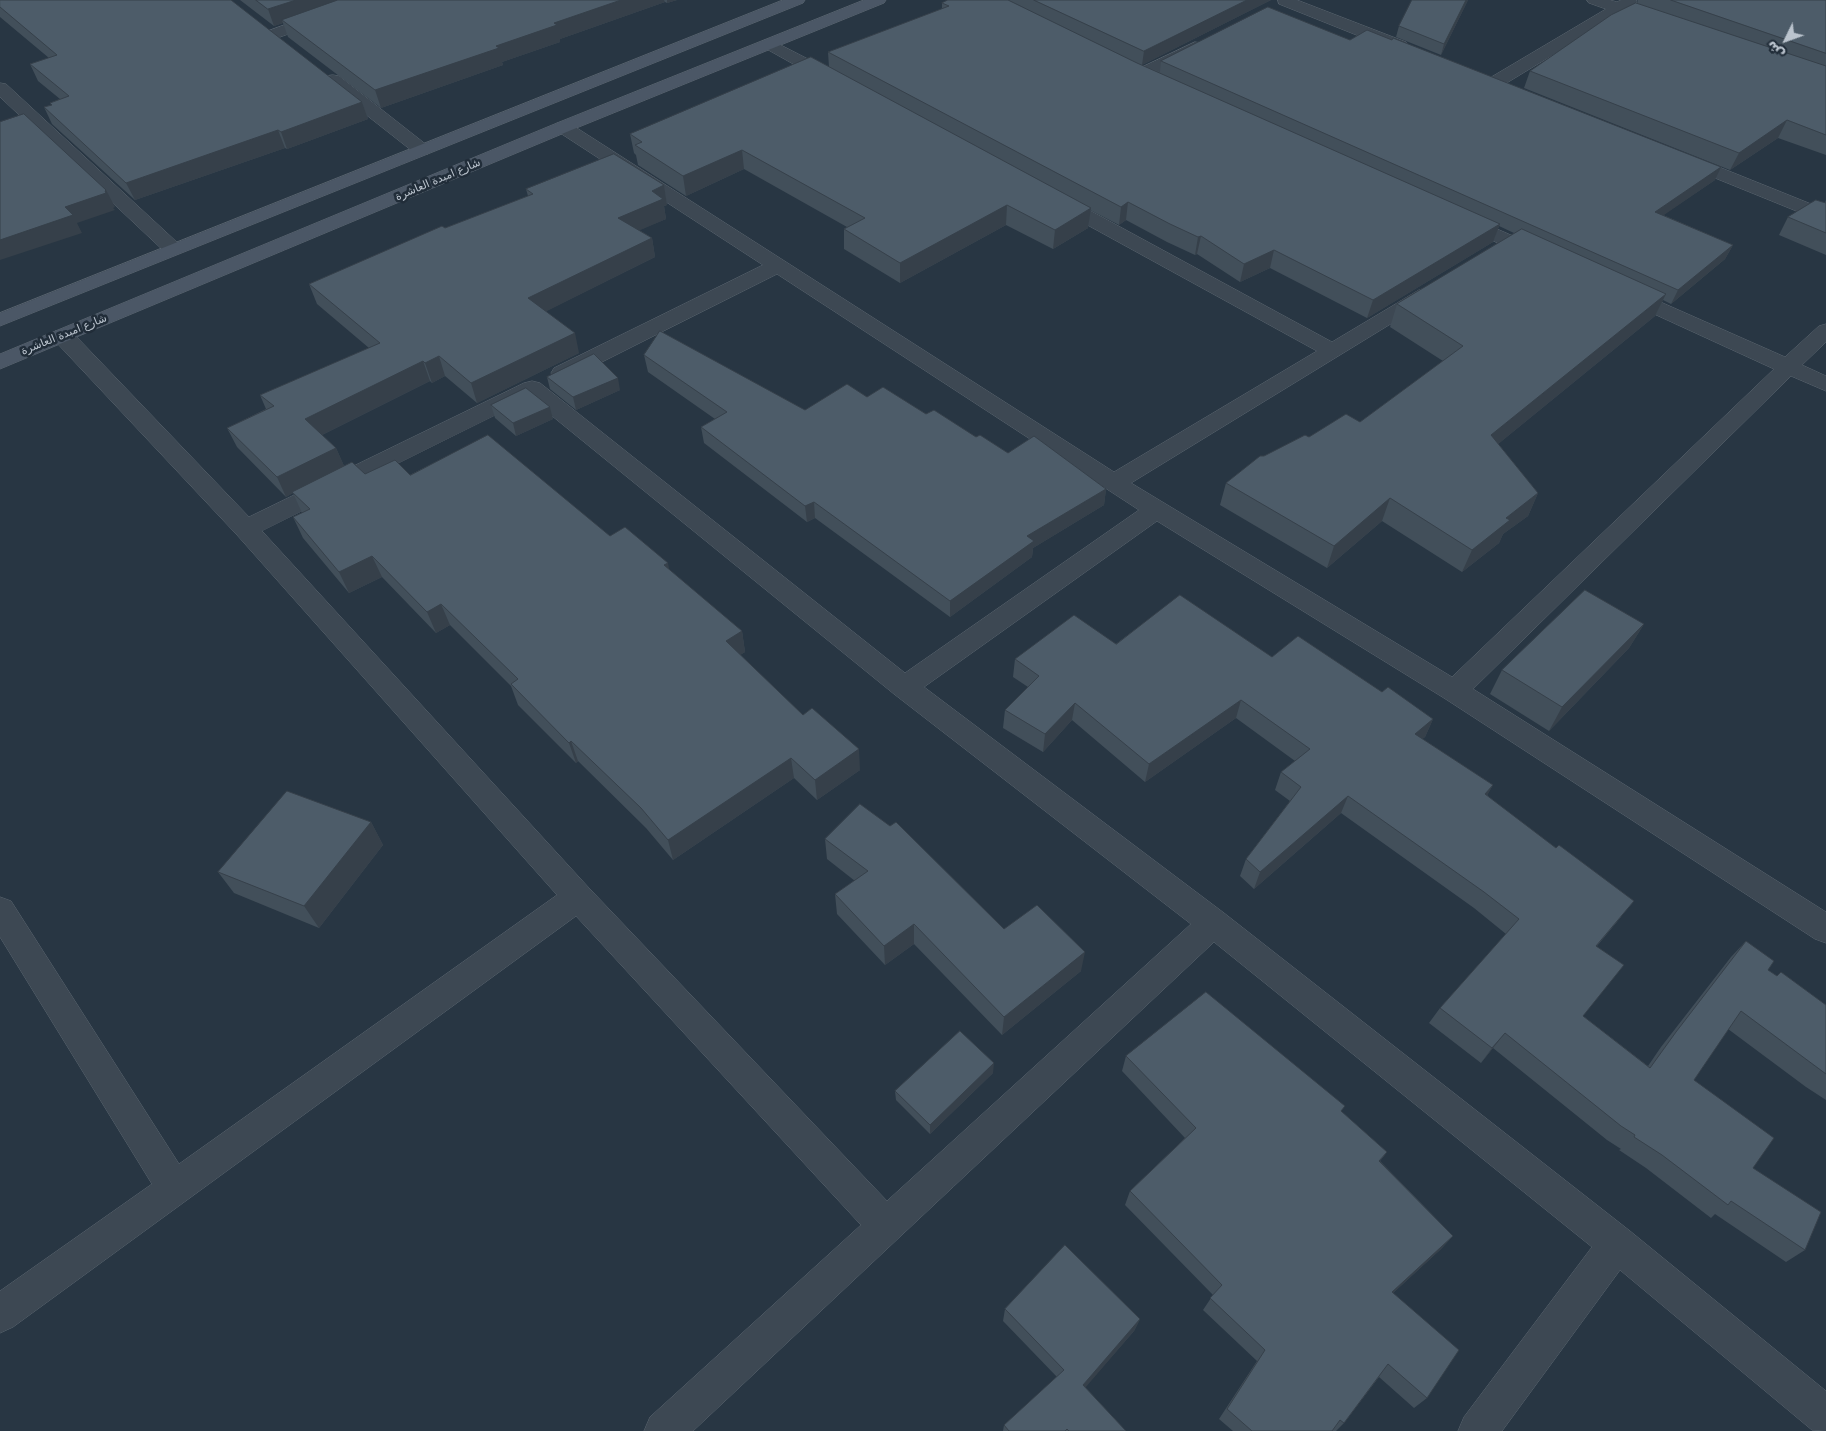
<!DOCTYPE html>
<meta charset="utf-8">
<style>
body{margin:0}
#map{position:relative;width:1826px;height:1431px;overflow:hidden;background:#283643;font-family:"DejaVu Sans",Cairo,sans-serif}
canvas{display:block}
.north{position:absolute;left:1761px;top:15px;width:50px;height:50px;-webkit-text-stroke:4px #212d39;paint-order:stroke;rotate:228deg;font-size:14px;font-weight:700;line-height:20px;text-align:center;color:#bac3cd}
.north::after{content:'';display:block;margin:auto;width:18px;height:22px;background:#bac3cd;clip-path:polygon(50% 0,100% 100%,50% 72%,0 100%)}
</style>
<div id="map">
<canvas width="1826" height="1431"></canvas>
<div class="north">ش</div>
</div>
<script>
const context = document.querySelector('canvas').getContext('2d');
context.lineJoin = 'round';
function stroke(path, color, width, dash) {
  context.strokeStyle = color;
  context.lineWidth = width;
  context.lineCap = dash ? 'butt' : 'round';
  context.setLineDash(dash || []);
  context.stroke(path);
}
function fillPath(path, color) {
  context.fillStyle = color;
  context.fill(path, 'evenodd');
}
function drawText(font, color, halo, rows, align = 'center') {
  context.font = font + ' "DejaVu Sans",Cairo,sans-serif';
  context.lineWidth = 5;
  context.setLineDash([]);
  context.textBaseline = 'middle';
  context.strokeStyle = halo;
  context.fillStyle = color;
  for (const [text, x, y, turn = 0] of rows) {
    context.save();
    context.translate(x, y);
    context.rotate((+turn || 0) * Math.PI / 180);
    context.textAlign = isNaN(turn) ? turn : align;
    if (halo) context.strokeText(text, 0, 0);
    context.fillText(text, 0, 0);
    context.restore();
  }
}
const street = new Path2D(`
 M353 0H376L374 3 280 37H268L266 34 268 31Z
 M1278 0H1297L1406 42 1408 46 1406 50H1394L1279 4Z
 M1587 0H1610L1617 2 1621 0H1636L1637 2 1632 7 1663 18 1665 21 1663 24 1657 26 1620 14 1500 87 1494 88 1488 87 1485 83 1488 79 1606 9 1589 3Z
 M769 39 841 76 844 80 841 84H829L763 47 761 44 763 41Z
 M1195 42 1201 43 1203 47 1201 51 1148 78H1136L1134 74 1136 70Z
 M333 75 339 76 428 146 431 150 428 154 422 155 416 154 327 84 324 80 327 76Z
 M0 83 6 84 180 245 183 249 180 253 173 255 166 253 0 97Z
 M563 122 569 123 1114 472 1317 351 1051 205 1048 201 1051 197 1058 195 1065 197 1332 342 1419 290 1426 288 1433 290 1436 294 1433 298 1131 483 1452 677 1774 369 1617 297 1614 293 1617 289 1624 287 1631 289 1785 357 1819 326 1826 324V342L1802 365 1826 376V391L1791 376 1473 689 1826 912V943L1815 939 1444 698 1157 521 924 687 1224 913 1630 1231 1826 1391V1431L1812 1430 1620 1270 1502 1431H1458L1464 1417 1592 1247 1214 942 693 1431H644L650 1417 861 1225 576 916 13 1327 0 1333V1291L152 1184 0 937V897L11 901 179 1164 557 895 237 535 55 341 52 336 55 331 63 330 71 331 249 517 524 383 532 381 540 383 905 673 1139 510 777 274 570 378 562 380 554 378 551 373 554 368 763 265 557 131 554 127 557 123ZM530 398 894 694 1191 924 887 1201 589 888 262 531Z
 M1684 153 1826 210V223L1678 163 1675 159 1678 155Z
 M1463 214 1547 251 1550 255 1547 259 1540 261 1533 259 1456 224 1453 220 1456 216Z`);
const secondary = new Path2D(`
 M783 0H805L803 3 0 326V313Z
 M864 0H886L884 3 569 131 0 369V354L557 123Z`);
stroke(street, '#5b6670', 1);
stroke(secondary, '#5b6670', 1);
fillPath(street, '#3d4853');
fillPath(secondary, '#4b5766');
fillPath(new Path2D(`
 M0 0 362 102 368 119 287 149 285 148 135 200 52 124 44 107 51 105 50 103 60 99 38 81 30 64 49 58 0 17Z
 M240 0H677L667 3 665 2 560 39V42L502 62 503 65 381 108 288 37 283 23 274 26Z
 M948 0H1271L1142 65 1160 72 1161 61 1350 40 1715 180 1663 215 1733 245 1725 259 1671 304 1663 300 1655 316 1498 444 1538 493 1528 516 1503 534 1499 543 1462 572 1382 521 1327 568 1220 505 1226 483 1264 456 1309 437 1360 422 1443 361 1390 327 1397 304 1514 233 1499 226 1493 242 1367 318 1270 268 1240 282 1197 254 1195 255 1167 242 1126 220 1119 225 1090 210 1088 228 1053 249 1006 225 900 283 844 249V229L847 227 744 169 686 196 638 165 636 155 634 153 630 134 829 67 828 52 942 9V3Z
 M1468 0 1441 55 1396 37 1399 26Z
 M1637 0H1826V155L1778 138 1730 170 1524 88 1530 71 1637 3 1638 1Z
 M664 185 667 205 664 206 666 219 639 230 652 238 655 257 546 311 579 353 477 403 445 376 432 383 430 381 322 435 336 448 344 466 365 474 410 475 610 536 669 570 742 631 745 652 740 655 860 770 817 800 794 778 673 860 646 828 578 761 576 763 518 705 511 686 450 625 436 633 382 577 349 593 303 538 293 517 302 513 293 493 286 497 237 447 227 428 266 409 260 395 369 348 317 304 309 284 445 228 528 196 526 189Z
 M1826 200V255L1779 235 1788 217 1825 203Z
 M644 355 805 410 867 397 926 414 976 437 1008 453 1106 489 1104 505 1033 548 1032 557 950 617 815 518 807 522 704 443 701 427 715 419 648 372Z
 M547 377 620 390 576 410 550 389Z
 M491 405 550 407 553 419 516 436 495 418Z
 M1644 624 1629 648 1549 731 1490 694 1502 670Z
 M1116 644 1272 657 1382 692 1433 719 1425 737 1422 739 1493 785 1487 795 1621 917 1597 946 1583 1016 1648 1066 1661 1047 1731 957 1746 941 1768 970 1777 976 1781 972 1826 1005V1100L1806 1087 1728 1029 1694 1080 1753 1168 1805 1250 1786 1262 1715 1214 1711 1218 1646 1168 1619 1150 1621 1149 1607 1140 1493 1048 1481 1063 1429 1023 1440 1008 1506 934 1474 908 1341 813 1254 889 1240 876 1246 859 1290 801 1275 790 1281 772 1295 761 1236 718 1145 782 1072 720 1043 752 1003 728 1005 710 1028 687 1013 677 1015 659Z
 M371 822 383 845 319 928 234 893 218 872Z
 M825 839 1081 971 1002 1035 914 944 885 965 837 914 835 894 855 881 827 859Z
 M1126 1056 1342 1112 1387 1152 1380 1161 1453 1236 1441 1249 1393 1293 1427 1398 1414 1408 1379 1377 1344 1423 1336 1431H1233L1219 1419 1257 1361 1203 1310 1213 1295 1125 1205 1130 1191 1185 1138 1122 1071Z
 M993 1073 930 1134 896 1100 895 1091Z
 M1005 1309 1140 1319 1134 1331 1085 1387 1126 1431H1003L1004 1425 1057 1377 1003 1321Z`), '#424f5a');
fillPath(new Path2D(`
 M296 0H347L282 20 283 23 274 26 268 9Z
 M621 0H664L665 2 560 39V42L502 62 503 65 381 108 375 90 496 46 554 23Z
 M667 0H677L667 3Z
 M1247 0H1271L1142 65 1144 51Z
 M1466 0H1468L1441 55 1444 44Z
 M362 102 368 119 287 149 281 132Z
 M1787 120 1778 138 1730 170 1739 153Z
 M278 130 285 148 135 200 126 183Z
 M742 150 744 169 686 196 683 176Z
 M1721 167 1715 180 1648 226 1655 212Z
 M664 185 667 205 664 206 666 219 622 238 618 218 652 191Z
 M106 190 115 207 113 208 115 210 77 223 82 233 0 260V240L65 207Z
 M1128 202 1126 220 1119 225 1121 207Z
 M1007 205 1006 225 900 283V263Z
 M1091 208 1088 228 1053 249 1055 230Z
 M1500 224 1493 242 1367 318 1373 300Z
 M1201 236 1197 254 1195 255 1198 237Z
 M652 238 655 257 533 318 528 298Z
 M1733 245 1725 259 1671 304 1678 290Z
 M1274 250 1270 268 1240 282 1244 264Z
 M1666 294 1655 316 1481 458 1491 435Z
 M575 333 579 353 477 403 471 383Z
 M439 356 445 376 432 383 425 363Z
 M423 361 430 381 314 439 305 419Z
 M618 378 620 390 576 410 573 397Z
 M550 407 553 419 516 436 513 423Z
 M336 448 345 468 292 492 293 493 286 497 277 477Z
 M1106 489 1104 505 1033 548 1032 557 950 617V601L1027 536Z
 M1538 493 1528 516 1503 534 1499 543 1462 572 1472 550 1506 518Z
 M1390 498 1382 521 1327 568 1334 546Z
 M814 502 815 518 807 522 805 506Z
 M372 556 382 577 349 593 339 572Z
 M668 563 672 584 664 565Z
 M441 604 450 625 436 633 427 612Z
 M1644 624 1629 648 1549 731 1562 707Z
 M742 631 745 652 729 662 726 641Z
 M1241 700 1236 718 1145 782 1149 764Z
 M1075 703 1072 720 1043 752 1045 734Z
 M1433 719 1425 737 1406 752 1415 734Z
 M571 741 578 761 576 763 569 743Z
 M859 749 860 770 817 800 815 780Z
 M791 758 794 778 673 860 668 840Z
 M1493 785 1483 803 1485 794Z
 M1348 796 1341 813 1254 889 1260 872Z
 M371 822 383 845 319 928 304 906Z
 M914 924V944L885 965 884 946Z
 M1085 952 1081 971 1002 1035 1004 1017Z
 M1505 1033 1481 1063 1492 1048Z
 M994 1063 993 1073 930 1134V1125Z
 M1453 1236 1441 1249 1381 1304 1392 1292Z
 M1140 1319 1134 1331 1079 1395 1083 1385Z`), '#36404a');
const building = new Path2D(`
 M0 0H231L362 102 281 132 278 130 126 183 44 107 52 105 50 103 69 96 30 64 57 55 0 7Z
 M256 0H296L268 9Z
 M338 0H621L554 23 557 25 496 46 499 48 375 90 282 20Z
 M948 0H1008L1137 63 1500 224 1373 300 1274 250 1244 264 1201 236 1198 237 1170 224 1128 202 1121 207 828 52 949 6 942 3Z
 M1034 0H1247L1144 51Z
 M1412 0H1466L1444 44 1399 26Z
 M1671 0H1826V53Z
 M1636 3 1826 66V135L1787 120 1739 153 1530 71 1611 15Z
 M1268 7 1350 40 1367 30 1392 40 1393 38 1721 167 1655 212 1733 245 1678 290 1161 61Z
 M811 57 1091 208 1055 230 1007 205 900 263 844 229 865 218 742 150 683 176 635 145 642 142 630 134Z
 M24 114 106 190 105 191 106 193 65 207 73 215 0 240V122Z
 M614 154 664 185 652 191 663 199 618 218 652 238 528 298 575 333 471 383 439 356 425 363 423 361 305 419 336 448 277 477 227 428 274 406 260 395 380 343 309 284 442 226 445 228 533 194 526 189Z
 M1816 200 1826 203V233L1788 217Z
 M1522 229 1666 294 1491 435 1538 493 1506 518 1510 520 1472 550 1390 498 1334 546 1226 483 1260 456H1264L1305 435 1309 437 1346 414 1360 422 1463 346 1397 304Z
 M660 331 805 410 847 384 867 397 883 387 926 414 934 410 976 437 980 435 1008 453 1034 436 1106 489 1027 536 1034 541 950 601 814 502 805 506 701 427 727 412 644 355Z
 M594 354 618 378 573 397 547 377Z
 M526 388 550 407 513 423 491 405Z
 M488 435 610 536 625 527 668 563 664 565 742 631 726 641 803 715 812 708 859 749 815 780 791 758 668 840 641 808 571 741 569 743 511 684 518 679 441 604 427 612 372 556 339 572 293 517 310 509 292 492 352 462 365 474 395 460 410 475Z
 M1585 590 1644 624 1562 707 1502 670Z
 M1180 595 1272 657 1298 636 1382 692 1388 687 1433 719 1415 734 1493 785 1485 794 1556 848 1559 845 1634 901 1596 946 1624 965 1583 1016 1650 1068 1676 1032 1746 941 1774 961 1768 970 1777 976 1781 972 1826 1005V1074L1741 1011 1694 1080 1774 1138 1753 1168 1821 1212 1805 1250 1731 1201 1728 1205 1662 1155 1634 1137 1635 1135 1621 1126 1505 1033 1492 1048 1440 1008 1519 919 1484 892 1348 796 1260 872 1246 859 1301 787 1281 772 1310 749 1241 700 1149 764 1075 703 1045 734 1005 710 1039 676 1015 659 1074 615 1116 644Z
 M287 791 371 822 304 906 218 872Z
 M860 804 890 826 896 822 1004 929 1037 905 1085 952 1004 1017 914 924 884 946 835 894 868 871 825 839Z
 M1206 992 1345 1106 1341 1111 1387 1152 1379 1161 1453 1236 1392 1292 1459 1350 1427 1398 1388 1364 1344 1423 1340 1420 1332 1431H1252L1227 1409 1265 1350 1210 1298 1222 1285 1130 1191 1196 1128 1126 1056Z
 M960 1031 994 1063 930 1125 895 1091Z
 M1065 1245 1140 1319 1083 1385 1126 1431H1069L1067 1429 1065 1431H1009L1004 1425 1064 1370 1005 1309Z`);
fillPath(building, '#4d5c69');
stroke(building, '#36404a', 1);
drawText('11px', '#bac3cd', '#212d39', [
 ["شارع امبدة العاشرة",438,180,-23],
 ["شارع امبدة العاشرة",64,335,-22]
]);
</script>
